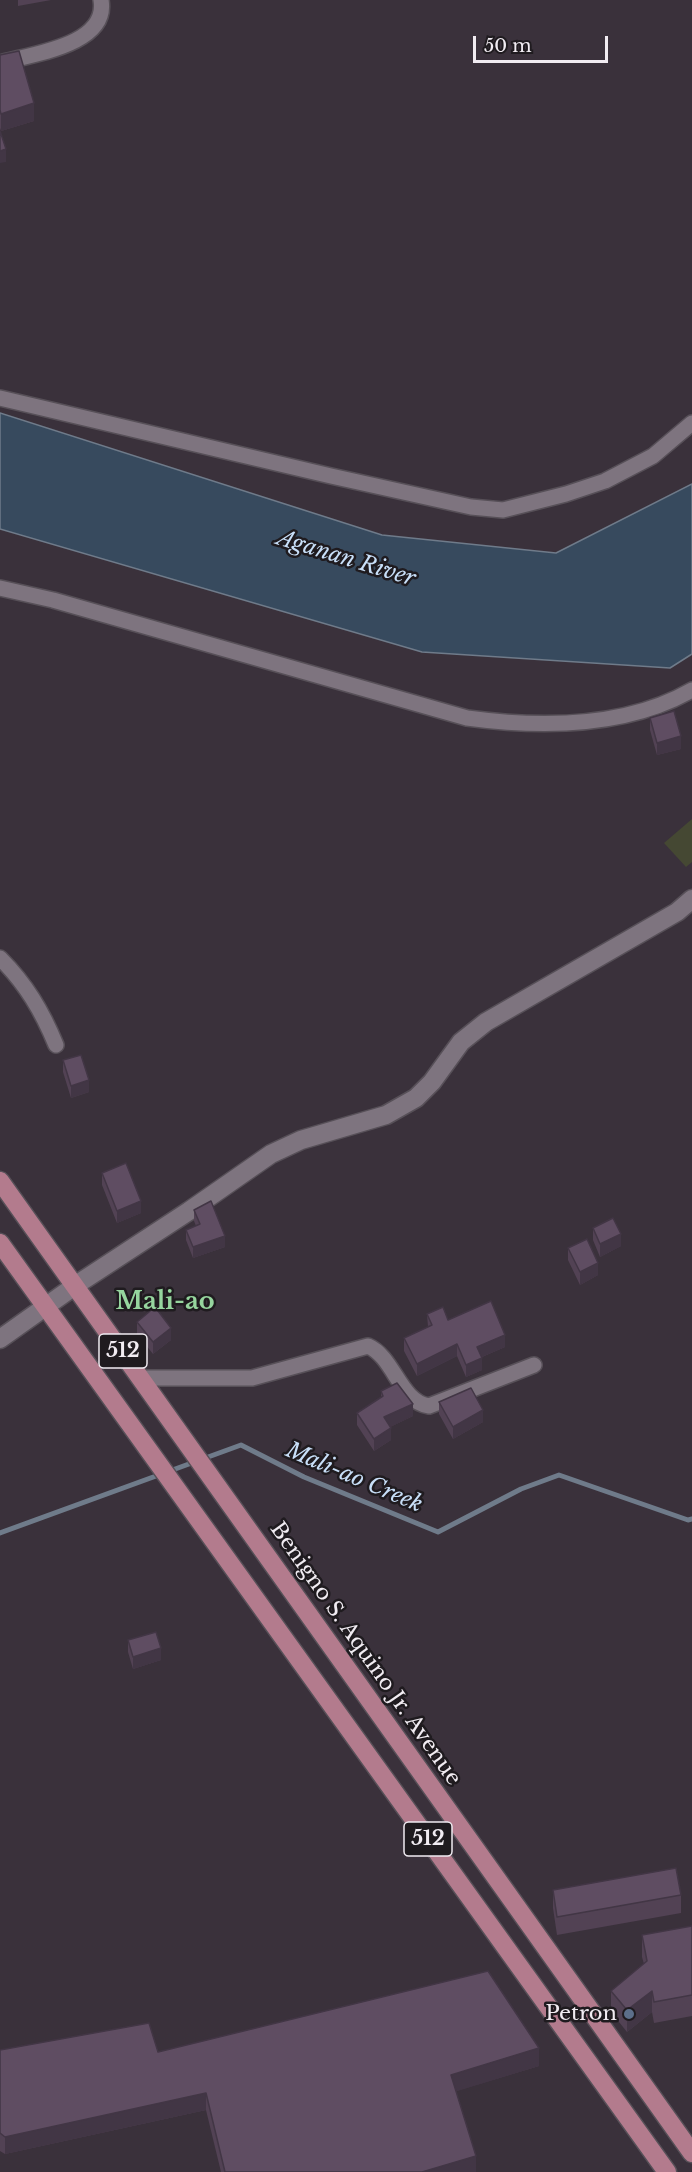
<!DOCTYPE html>
<style>
body{margin:0}
#map{position:relative;width:692px;height:2172px;overflow:hidden;background:#3a313b;font-family:"Libre Baskerville",serif}
canvas{display:block}
.scale{position:absolute;left:473px;top:36px;width:135px;height:27px;box-sizing:border-box;border:3px solid #f1ecf2;border-top:0;padding-left:8px;font-size:18px;line-height:21px;white-space:nowrap;color:#f1ecf2;-webkit-text-stroke:4px #1f1b1f;paint-order:stroke}
</style>
<div id="map">
<canvas width="692" height="2172"></canvas>
<div class="scale">50 m</div>
</div>
<script>
const context = document.querySelector('canvas').getContext('2d');
context.lineJoin = 'round';
function fillPath(path, color) {
  context.fillStyle = color;
  context.fill(path, 'evenodd');
}
function stroke(path, color, width, dash) {
  context.strokeStyle = color;
  context.lineWidth = width;
  context.lineCap = dash ? 'butt' : 'round';
  context.setLineDash(dash || []);
  context.stroke(path);
}
function drawText(font, color, halo, rows, align = 'center') {
  context.font = font + ' "Libre Baskerville",serif';
  context.lineWidth = 5;
  context.setLineDash([]);
  context.textBaseline = 'middle';
  context.strokeStyle = halo;
  context.fillStyle = color;
  for (const [text, x, y, turn = 0] of rows) {
    context.save();
    context.translate(x, y);
    context.rotate((+turn || 0) * Math.PI / 180);
    context.textAlign = isNaN(turn) ? turn : align;
    if (halo) context.strokeText(text, 0, 0);
    context.fillText(text, 0, 0);
    context.restore();
  }
}
fillPath(new Path2D(`
 M692 819V862L686 867 664 843Z`), '#454833');
const water = new Path2D(`
 M0 413 382 535 556 553 692 484V654L670 668 422 652 0 529Z`);
fillPath(water, '#374a5e');
stroke(water, '#6f7b8a', 1.5);
stroke(new Path2D(`
 M0 1533 241 1445 304 1477 438 1532 521 1489 559 1475 688 1520 692 1519`), '#6f7b8a', 5);
const minor = new Path2D(`
 M0 63C32 54 109 45 101 0
 M0 398 331 476 471 507 503 510 566 494 605 481 653 456 692 423
 M0 588 53 600 467 718C541 728 626 728 692 690
 M0 958C26 984 42 1011 56 1045
 M142 1378H252L368 1346C394 1357 400 1402 429 1406L534 1365`);
const tertiary = new Path2D(`
 M0 1339 76 1285 189 1211 271 1154 301 1140 386 1115 416 1098 432 1082 461 1042 486 1022 677 912 692 899`);
const primary = new Path2D(`
 M0 1181 692 2153
 M0 1243 667 2172`);
stroke(minor, '#575058', 18);
stroke(tertiary, '#575058', 21);
stroke(primary, '#575058', 21);
stroke(minor, '#7e747f', 15);
stroke(tertiary, '#7e747f', 18);
stroke(primary, '#b37b8d', 18);
fillPath(new Path2D(`
 M18 0H51L18 6Z
 M0 55 34 121 1 131 0 128Z
 M650 718 681 749 657 755 650 730Z
 M63 1060 89 1092 71 1098 63 1072Z
 M102 1173 141 1213 117 1223 102 1185Z
 M194 1210 225 1247 193 1258 186 1240V1230L196 1226 194 1221Z
 M593 1228 621 1246 600 1257 593 1240Z
 M568 1248 598 1275 580 1285 568 1260Z
 M427 1314 448 1320 505 1347 482 1357V1370L466 1377 457 1356 417 1376 404 1351V1338L428 1327Z
 M137 1322 171 1340 153 1354 137 1334Z
 M381 1391 413 1416 390 1427 391 1440 374 1451 357 1425V1413L381 1397Z
 M439 1402 483 1422 453 1439 439 1414Z
 M128 1640 161 1660 133 1669 128 1652Z
 M553 1890 681 1895V1913L557 1935 553 1908Z
 M692 1926V2016L654 2023 652 2012 627 2032 611 2012V1991L644 1964 642 1957V1935Z
 M0 2050 158 2052 539 2066 456 2091 476 2172H221L206 2110 5 2154 0 2151Z`), '#524254');
fillPath(new Path2D(`
 M34 103V121L1 131V114Z
 M6 149V162L0 163V151Z
 M681 736V749L657 755V743Z
 M89 1080V1092L71 1098V1086Z
 M141 1201V1213L117 1223V1211Z
 M621 1234V1246L600 1257V1244Z
 M225 1236V1247L193 1258V1247Z
 M598 1263V1275L580 1285V1272Z
 M171 1328V1340L153 1354V1342Z
 M505 1335V1347L477 1359V1347Z
 M457 1344V1356L417 1376V1364Z
 M482 1358V1370L466 1377V1365Z
 M413 1404V1416L384 1430V1417Z
 M483 1410V1422L453 1439V1427Z
 M391 1428V1440L374 1451V1439Z
 M161 1648V1660L133 1669V1657Z
 M652 1991V2012L627 2032V2010Z
 M539 2048V2066L451 2093V2075Z
 M206 2093V2110L5 2154V2137Z
 M476 2156V2172H422Z`), '#423645');
const building = new Path2D(`
 M19 51 34 103 1 114 0 110V55Z
 M0 131 6 149 0 151Z
 M674 711 681 736 657 743 650 718Z
 M81 1055 89 1080 71 1086 63 1060Z
 M126 1163 141 1201 117 1211 102 1173Z
 M211 1201 225 1236 193 1247 186 1230 200 1224 194 1210Z
 M613 1218 621 1234 600 1244 593 1228Z
 M587 1239 598 1263 580 1272 568 1248Z
 M491 1301 505 1335 477 1347 482 1358 466 1365 457 1344 417 1364 404 1338 432 1325 427 1314 443 1307 448 1320Z
 M155 1307 171 1328 153 1342 137 1322Z
 M397 1383 413 1404 384 1417 391 1428 374 1439 357 1413 383 1396 381 1391Z
 M471 1388 483 1410 453 1427 439 1402Z
 M156 1632 161 1648 133 1657 128 1640Z
 M676 1868 681 1895 557 1917 553 1890Z
 M692 1926V1995L654 2002 652 1991 627 2010 611 1991 647 1961 642 1935Z
 M488 1971 539 2048 451 2075 476 2156 422 2172H225L206 2093 5 2137 0 2133V2050L149 2023 158 2052Z`);
fillPath(building, '#5f4d62');
stroke(building, '#423645', 1.5);
for (const [x, y, r, color] of [
 [629,2014,6,"#5c6f8a"]
]) {
  const dot = new Path2D();
  dot.arc(x, y, r, 0, 2 * Math.PI);
  context.fillStyle = color;
  context.fill(dot);
  stroke(dot, '#1f1b1f', 2);
}
for (const [x, y, w] of [
 [123,1351,48],
 [428,1839,48]
]) {
  const box = new Path2D();
  box.roundRect(x - w / 2, y - 17, w, 34, 4.5);
  context.fillStyle = '#1f1b1f';
  context.fill(box);
  stroke(box, '#f1ecf2', 1.5);
}
drawText('bold 20px', '#f1ecf2', null, [
 ["512",123,1351],
 ["512",428,1839]
]);
drawText('21px', '#f1ecf2', '#1f1b1f', [
 ["Benigno S. Aquino Jr. Avenue",365,1654,55]
]);
drawText('21px', '#f1ecf2', '#1f1b1f', [
 ["Petron",617,2014]
], 'right');
drawText('italic 22px', '#c8dff8', '#1f1b1f', [
 ["Aganan River",346,559,17],
 ["Mali-ao Creek",354,1478,23]
]);
drawText('bold 24px', '#96d59e', '#1f1b1f', [
 ["Mali-ao",165,1302]
]);
</script>
